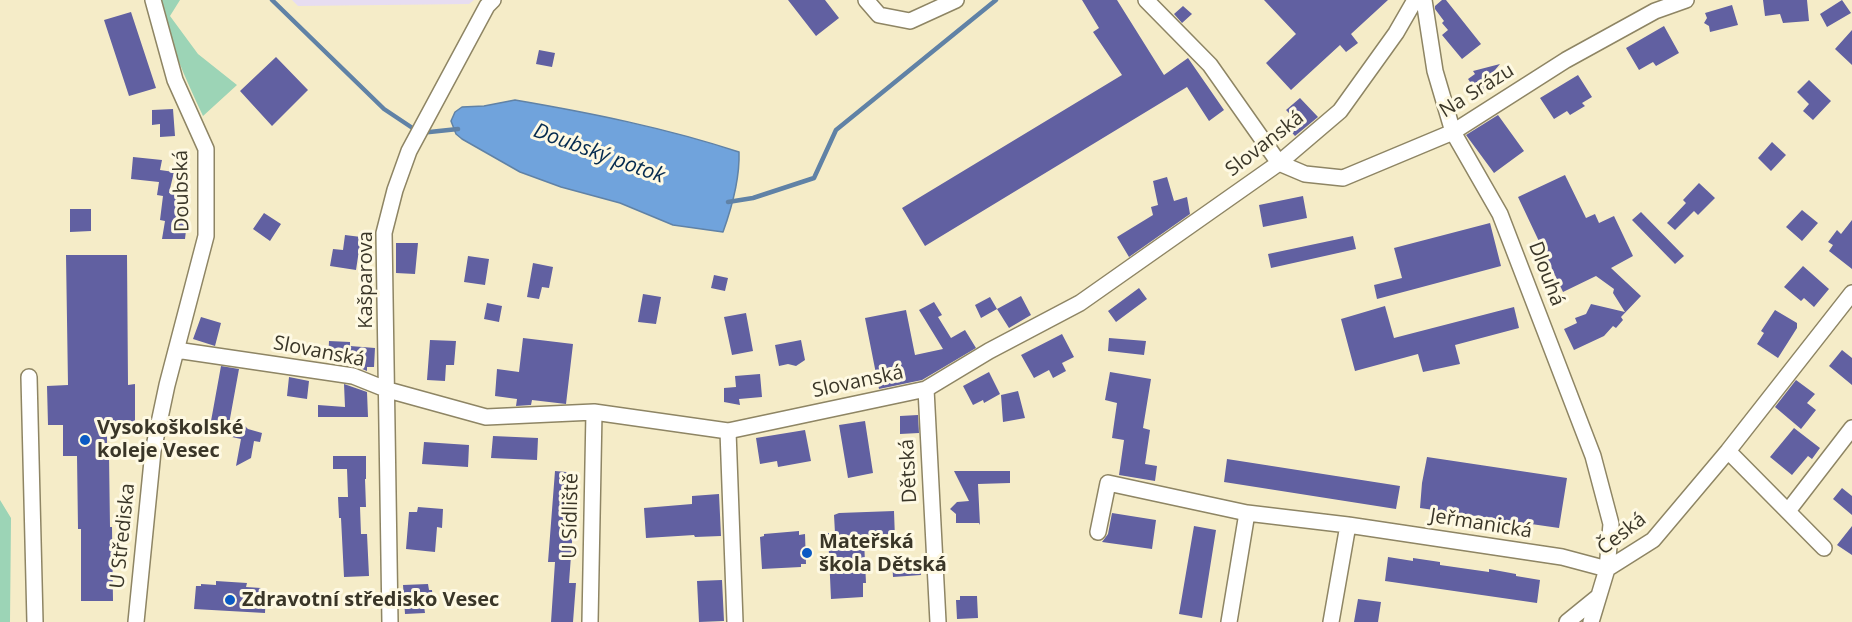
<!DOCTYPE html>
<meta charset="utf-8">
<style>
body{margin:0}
canvas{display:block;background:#f5ecc8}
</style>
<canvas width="1852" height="622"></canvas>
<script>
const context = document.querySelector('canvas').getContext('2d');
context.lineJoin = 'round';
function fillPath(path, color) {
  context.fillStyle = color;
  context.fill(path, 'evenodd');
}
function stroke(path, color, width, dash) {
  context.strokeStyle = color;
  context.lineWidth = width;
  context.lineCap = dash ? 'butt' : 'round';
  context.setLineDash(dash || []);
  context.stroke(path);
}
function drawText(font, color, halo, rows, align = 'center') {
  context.font = font + ' "Open Sans",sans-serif';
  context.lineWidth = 6;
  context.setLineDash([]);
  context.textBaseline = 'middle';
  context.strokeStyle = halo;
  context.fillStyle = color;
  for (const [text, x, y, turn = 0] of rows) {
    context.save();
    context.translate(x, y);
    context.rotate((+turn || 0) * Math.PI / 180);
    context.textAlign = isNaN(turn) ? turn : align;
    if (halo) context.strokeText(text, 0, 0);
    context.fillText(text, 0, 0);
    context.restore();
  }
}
fillPath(new Path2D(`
 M292 0H474L469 4 298 6Z`), '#e7ddf1');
fillPath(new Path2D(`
 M159 0H180L170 16 198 54 237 85 203 116C185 78 169 41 159 0Z
 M0 500 11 518 10 622H0Z`), '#9cd4b6');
const water = new Path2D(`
 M515 100C591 113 666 128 739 152 740 179 732 207 723 232L673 225 620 203 561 187 520 172 462 139 456 134 451 121 455 112 462 107 484 106Z`);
fillPath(water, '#70a3dc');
stroke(water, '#6082a6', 1.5);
stroke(new Path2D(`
 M272 0 384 109 420 133 458 129
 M728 202 753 198 814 178 836 130 996 0`), '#6082a6', 4.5);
fillPath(new Path2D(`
 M788 0H825L839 18 816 36Z
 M1082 0H1117L1164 75 1188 58 1224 110 1209 121 1187 87 925 246 902 208 1122 75 1093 32 1099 28Z
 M1264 0H1388L1351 34 1358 43 1346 52 1340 45 1291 90 1266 63 1296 34Z
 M1442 0H1446L1481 44 1462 59 1442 35 1448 30 1442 23 1444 21 1435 9V6Z
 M1763 0H1807L1809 21 1783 23 1780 14 1765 16Z
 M1842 0 1851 13 1827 27 1820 14Z
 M1732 5 1738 25 1710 32 1709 26 1704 23 1707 18 1705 13Z
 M1183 6 1192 14 1182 23 1174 14Z
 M131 12 156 88 129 96 104 20Z
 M1664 26 1679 53 1656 66 1653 62 1639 70 1626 48Z
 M1852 30V65L1835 49Z
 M539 50 555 53 552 67 536 64Z
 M276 57 308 90 272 126 240 91Z
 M1500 64 1490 76 1495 84 1479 95 1468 79 1475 74 1473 71Z
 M1578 75 1592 97 1582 103 1585 106 1570 115 1567 111 1554 119 1540 98Z
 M1809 80 1831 101 1813 120 1803 111 1809 104 1797 92Z
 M1300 98 1318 117 1295 136 1284 124 1292 116 1286 110Z
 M173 109 175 136 160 137V124L152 125V110Z
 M1498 115 1524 151 1494 173 1466 135Z
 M1772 142 1786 155 1771 171 1758 158Z
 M133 157 162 160 160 170 174 172 169 193 190 196 185 239H162L165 221 160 220 163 196 157 195 159 182 131 179Z
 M1565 175 1586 218 1595 214 1599 223 1614 216 1633 256 1611 268 1641 296 1621 317 1623 320 1616 328 1613 326 1604 336 1574 350 1564 329 1577 323 1575 318 1586 314 1591 304 1625 312 1613 293 1614 289 1596 276 1563 292 1518 197Z
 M1167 177 1174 201 1187 197 1190 214 1129 257 1117 237 1153 215 1151 207 1158 205 1153 181Z
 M1699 183 1715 198 1698 215 1694 211 1675 230 1667 223 1686 203 1683 200Z
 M1303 196 1307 218 1263 227 1259 205Z
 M70 209H91V231L70 232Z
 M1802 210 1818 223 1802 241 1786 227Z
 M1641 212 1684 256 1675 264 1632 220Z
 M264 213 281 224 270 241 253 229Z
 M1852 220V269L1829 251 1833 245 1828 242 1837 230 1841 234Z
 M1490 223 1501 266 1377 299 1374 285 1402 278 1394 248Z
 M345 235 361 237 356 270 330 266 333 249 343 250Z
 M1353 236 1356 249 1271 268 1268 254Z
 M396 243H418L415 274 396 273Z
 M66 255H127L128 385 135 384V425H107V455H109L110 527H112L113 601H81V529H78L77 456H63V425H48L47 386 68 385Z
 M468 256 489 259 485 285 464 282Z
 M533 263 553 267 549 288 542 287 539 299 527 297Z
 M1803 266 1829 289 1814 307 1804 298 1801 301 1784 287Z
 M714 275 728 278 725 291 711 288Z
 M1139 288 1147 299 1116 322 1108 311Z
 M643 294 661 297 656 324 638 322Z
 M1021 296 1031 315 1009 328 997 309Z
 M990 297 997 309 981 318 975 305Z
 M934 302 942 315 938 317 951 338 965 330 976 348 922 380 879 389 865 318 906 310 915 355 943 349 919 310Z
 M487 303 502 306 499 322 484 319Z
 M1385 306 1394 338 1514 307 1519 328 1455 345 1460 364 1423 372 1418 354 1355 371 1341 319Z
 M1775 310 1797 323V328L1778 358 1757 344 1764 333 1761 331Z
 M746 313 753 351 732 355 724 317Z
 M201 317 221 323 215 346 193 339Z
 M1062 334 1074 357 1062 363 1066 371 1053 378 1049 370 1034 378 1021 355Z
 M523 338 573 344 566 404 532 400 531 405 516 406 517 399 495 396 497 369 519 372Z
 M1109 338 1146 341 1144 355 1108 351Z
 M430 340 456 341 454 365H446L445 381 427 380Z
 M801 340 805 360 796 366 788 364 779 366 775 345Z
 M329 341 350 342V346L375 348 374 367H367V371L355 366 328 362Z
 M1842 350 1852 358V385L1829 366Z
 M221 366 239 369 229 424 242 428 243 424 248 429 262 433 260 442 254 441 251 458 236 466 241 439 209 432Z
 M989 372 1000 394 984 403 983 400 973 405 963 386Z
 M1110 372 1151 379 1143 428 1150 430 1145 464 1157 466 1155 481 1119 475 1124 440 1112 438 1117 403 1105 400Z
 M760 374 762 397 739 399 740 405 724 402V388L736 387 735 376Z
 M289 377 309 381 307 399 287 396Z
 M1796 380 1815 394 1807 403 1816 410 1801 429 1775 407Z
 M344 384 367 392 368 417H318V405L345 407Z
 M1018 391 1025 418 1003 422 1001 395Z
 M918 415 919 433 900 434V416Z
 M865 421 873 473 848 478 839 425Z
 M1794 428 1820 448 1812 459 1808 456 1792 475 1770 457Z
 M805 430 811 461 778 467 777 461 760 464 756 438Z
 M493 436 538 438 537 460 491 458Z
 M424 442 469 445 468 467 422 464Z
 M333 456H366V479H365L366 507H360L361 534H367L369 576 344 577 341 518H339L338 497H348L347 469H333Z
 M1427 457 1567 478 1559 528 1420 508 1422 483Z
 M1227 459 1400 486 1396 509 1224 482Z
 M555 471 577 473 569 583H576L573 622H551L555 562H548Z
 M954 471H1010V483L978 484 980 525 979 523H956V514L950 509 957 502 969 501Z
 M1842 488 1852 496V515L1833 499Z
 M719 494 721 536 695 537 694 535 646 538 644 508 692 504V496Z
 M418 507 443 509 442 528 437 527 435 552 406 549 409 512H417Z
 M894 511 895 539 864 541 866 583H863V597L831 599 828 533H835L834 515 839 513Z
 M1112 513 1156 520 1152 549 1102 542 1108 534Z
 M1194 526 1216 530 1202 618 1179 614Z
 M1852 526V555L1837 545Z
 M799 531V535L805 534 806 564H801V567L762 569 760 537 764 536V534Z
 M908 557V562L920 561 921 575 893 577 892 558Z
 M1388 557 1413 561V558L1440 562V565L1489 572V569L1516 574V576L1540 580 1537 603 1385 581Z
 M722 580 724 621 699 622 697 581Z
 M216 581 247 583 246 587 261 588V590H266L265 613 194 609 196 586H201V584L216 585Z
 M428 584 429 590H432L433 603H430L429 606H424L425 613 405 614 403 585Z
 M960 596H977L978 618 957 619 956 600H960Z
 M1358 599 1381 602 1378 622H1354Z`), '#6160a1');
const street = new Path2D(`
 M866 0 879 15 910 21 956 0
 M1146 0 1210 65 1279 163
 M1424 0 1435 71 1453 132 1500 214 1593 456 1611 524 1607 569 1591 622
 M1279 163 1305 174 1343 178 1453 132 1566 60 1655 11 1686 0
 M176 350 353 376 388 390 486 417 594 412 728 431 926 389 989 351 1080 303 1279 163 1340 111 1396 33 1415 0
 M29 377 35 622
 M926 389 938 622
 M728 431 735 622
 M1728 451 1824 548
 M1788 511 1852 428
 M1098 532 1108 483 1247 513
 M1607 569 1653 540 1728 451 1852 293
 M136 622 153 451 167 385 206 236V149L175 80 153 0
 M390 622 384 233 395 190 409 151 487 6 493 0
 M590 622 594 412
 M1229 622 1247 513 1348 525 1562 557 1607 569
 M1331 622 1348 525
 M1567 622 1599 596`);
stroke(street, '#8e8564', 18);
stroke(street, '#fff', 15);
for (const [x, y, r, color] of [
 [85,440,6,"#0b5ac4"],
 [807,553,6,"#0b5ac4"],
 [230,600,6,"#0b5ac4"]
]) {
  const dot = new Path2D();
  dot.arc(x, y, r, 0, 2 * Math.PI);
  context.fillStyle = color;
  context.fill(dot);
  stroke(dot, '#fef9e3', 2);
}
drawText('20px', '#3a3628', '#fef9e3', [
 ["Na Srázu",1477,91,-32],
 ["Slovanská",1265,144,-38],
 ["Doubská",182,191,-91],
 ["Dlouhá",1546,274,69],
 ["Kašparova",366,280,-90],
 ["Slovanská",319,352,11],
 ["Slovanská",858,382,-12],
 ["Dětská",909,471,-93],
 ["U Sídliště",571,516,-89],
 ["Jeřmanická",1481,524,9],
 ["Česká",1622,534,-38],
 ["U Střediska",123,536,-84]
]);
drawText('bold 20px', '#3a3628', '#fef9e3', [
 ["Vysokoškolské",97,428],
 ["koleje Vesec",97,451],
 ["Mateřská",819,542],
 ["škola Dětská",819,565],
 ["Zdravotní středisko Vesec",242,600]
], 'left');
drawText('italic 21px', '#052b4f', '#fef9e3', [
 ["Doubský potok",599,154,20]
]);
</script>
